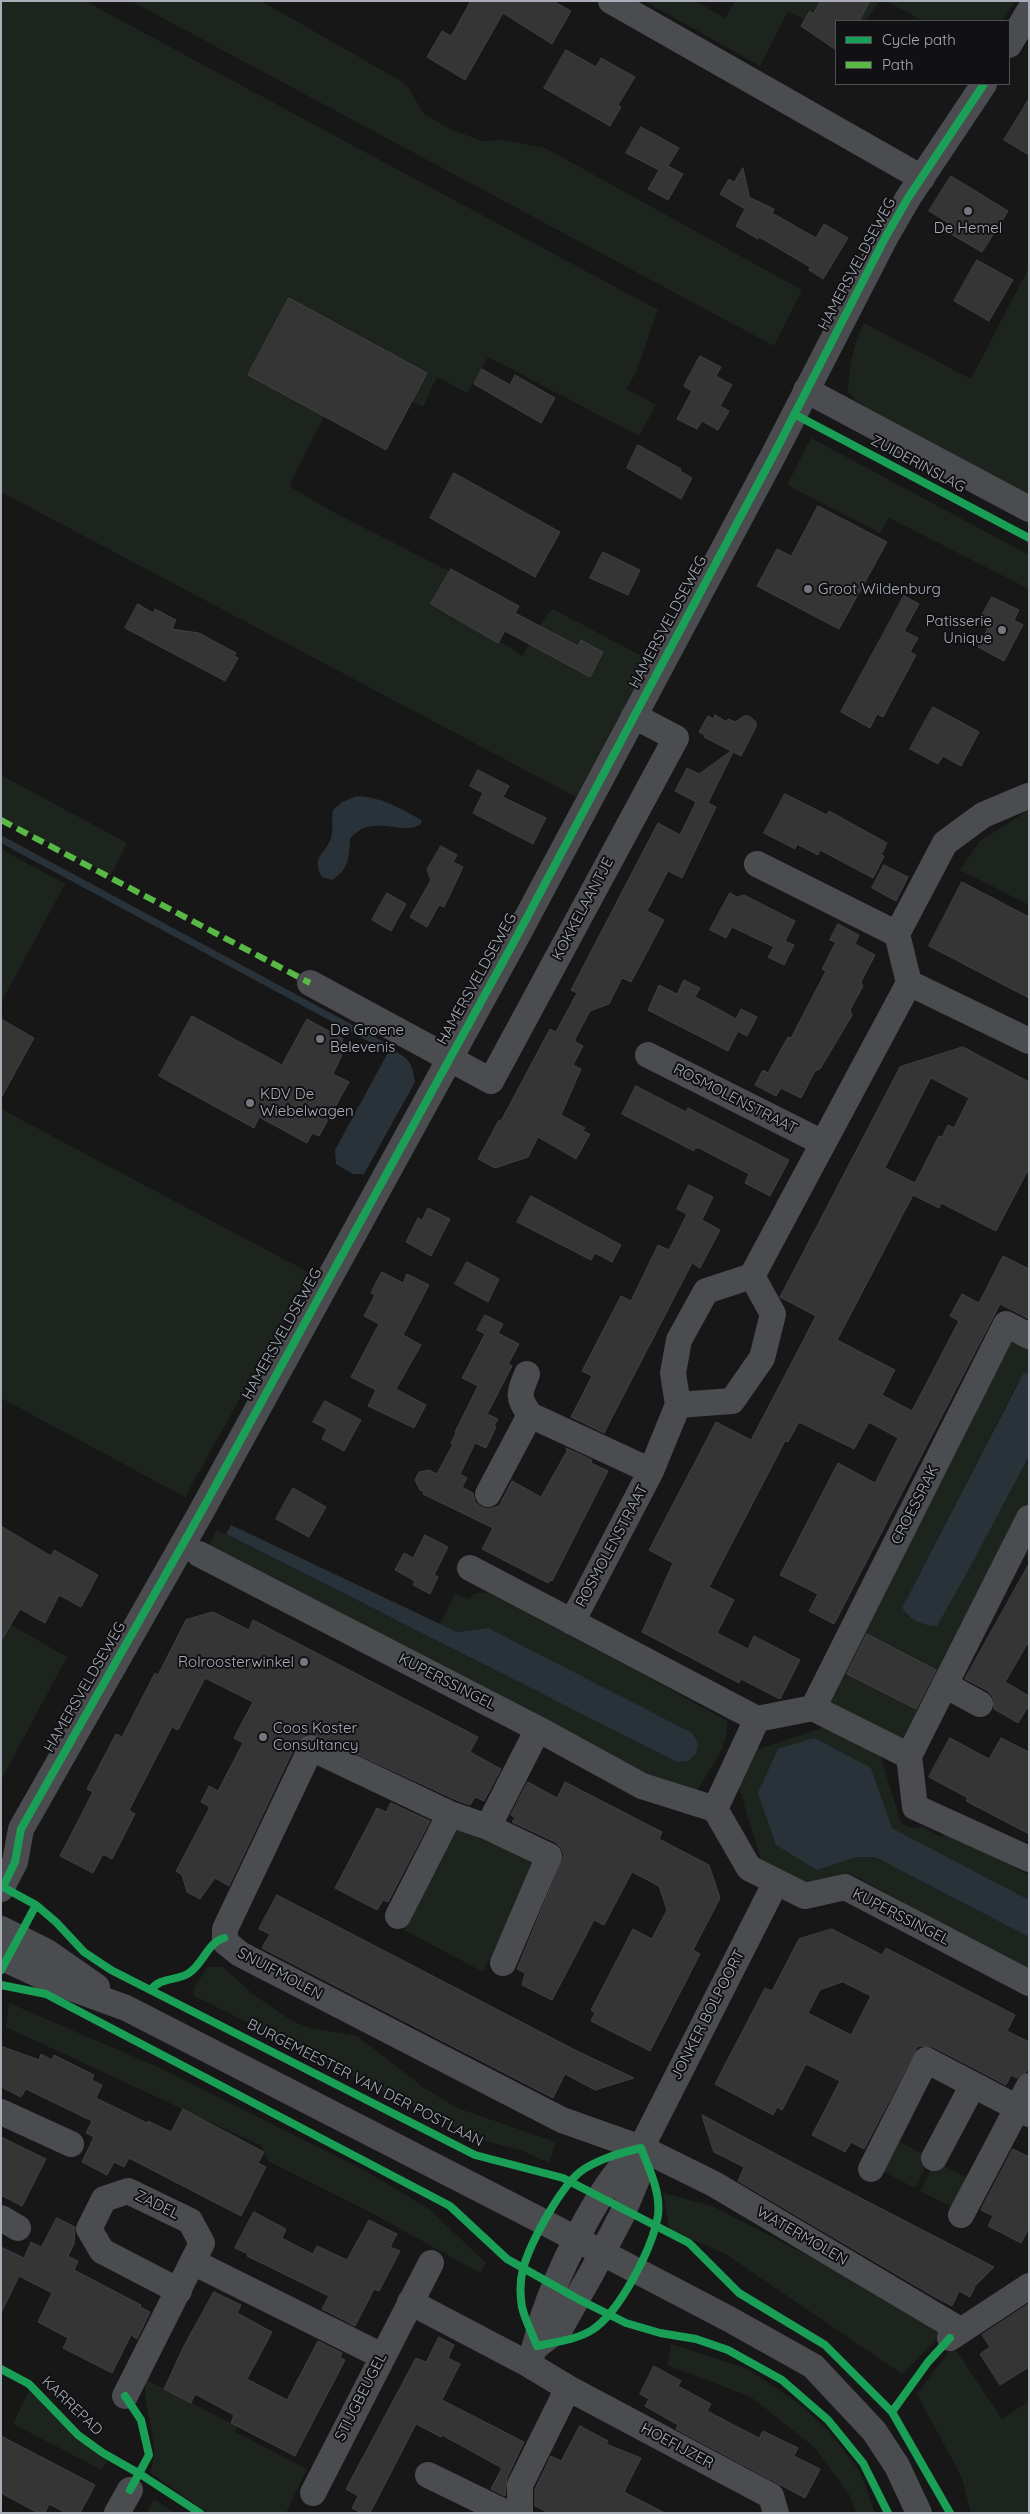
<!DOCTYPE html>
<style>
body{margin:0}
#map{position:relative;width:1030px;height:2514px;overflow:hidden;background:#171717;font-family:Quicksand,sans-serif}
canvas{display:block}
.frame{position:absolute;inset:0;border:2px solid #a8adb8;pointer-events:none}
.legend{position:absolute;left:835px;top:20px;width:175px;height:65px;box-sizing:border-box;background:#111113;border:1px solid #4d4f55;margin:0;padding:6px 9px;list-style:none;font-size:15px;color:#a8adb8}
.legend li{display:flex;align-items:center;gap:10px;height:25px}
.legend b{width:25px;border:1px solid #4d4f55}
</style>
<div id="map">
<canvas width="1030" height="2514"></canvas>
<div class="frame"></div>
<ul class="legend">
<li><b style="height:6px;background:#1a9f57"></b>Cycle path</li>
<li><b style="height:6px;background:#58b947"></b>Path</li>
</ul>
</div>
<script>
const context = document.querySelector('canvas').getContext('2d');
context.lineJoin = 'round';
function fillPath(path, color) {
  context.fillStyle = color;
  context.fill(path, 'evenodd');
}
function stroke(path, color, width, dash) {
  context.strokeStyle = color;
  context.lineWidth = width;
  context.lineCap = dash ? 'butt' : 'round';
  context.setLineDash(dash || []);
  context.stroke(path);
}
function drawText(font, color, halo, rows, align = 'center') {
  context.font = font + ' Quicksand,sans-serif';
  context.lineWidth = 4;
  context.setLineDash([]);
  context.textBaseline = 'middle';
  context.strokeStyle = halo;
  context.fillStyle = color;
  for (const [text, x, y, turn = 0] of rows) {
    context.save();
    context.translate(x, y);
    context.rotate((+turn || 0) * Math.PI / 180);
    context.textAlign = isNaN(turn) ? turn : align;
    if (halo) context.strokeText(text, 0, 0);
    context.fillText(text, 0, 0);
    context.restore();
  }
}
fillPath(new Path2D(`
 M1 1H85L658 310 636 372 627 389 656 405 639 436 488 357 467 393 437 377 423 407 349 366 289 486 331 511 449 571 444 603 522 656 548 613 553 609 649 660 576 797 1 492Z
 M131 1H261L406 84 424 114 450 129 482 141 503 140 545 148 802 290 774 346Z
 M644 1H695L725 18 735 1H879L866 21H836V38L788 11 760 66Z
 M886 1H1015L1003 21H923Z
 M1029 267V495L870 410 855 400 848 392C849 368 853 345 864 323L971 379Z
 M811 438 1029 555V589L889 518 880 533 787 485Z
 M1 775 127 843 111 875 1 819Z
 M1029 810V905L960 870 980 841Z
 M1 849 65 884 2 1001H1Z
 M1 1109 310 1273 185 1497 1 1398Z
 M1013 1339 1029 1348V1374L1024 1373 1016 1386 902 1608 908 1617 1000 1510 1029 1456V1513L903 1748 828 1710 832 1698Z
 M217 1530 677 1762 488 1628 457 1632 440 1624 455 1593 468 1599 474 1594 487 1592 622 1663 727 1721C730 1747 706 1775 693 1796H682L206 1550Z
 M1 1619 67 1657 1 1780Z
 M825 1727 880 1755 901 1823 911 1828 923 1827 941 1837 948 1832 1029 1875V1900L892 1828 871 1768 817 1870 856 1857H875L1029 1937V1975L903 1909 901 1901 851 1874 815 1887 762 1863 738 1784 755 1750Z
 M456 1821 537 1863 483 1972 404 1930Z
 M208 1967H223L254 1995 292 2021 310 2028 357 2036 424 2088 457 2108 556 2142 549 2163 520 2150 477 2139 193 1995 195 1986Z
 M9 2003 160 2068 362 2169 429 2209 486 2263 480 2273 368 2211 268 2161 262 2146 6 2027Z
 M894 2139 930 2158 915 2188 878 2169Z
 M935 2161 971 2180 956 2209 920 2191Z
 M663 2193 712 2206 948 2328 902 2374 724 2253 670 2230Z
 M671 2344 748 2369 798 2403 828 2430 860 2472 875 2513H856L850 2496 814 2447 751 2397 667 2365Z
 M953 2346 1002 2419 1029 2401V2513H971L962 2478 917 2394Z
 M147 2380 238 2427 235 2432 307 2469 286 2513H208L150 2473C163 2441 138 2399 147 2380Z
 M29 2390 75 2438 107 2462 102 2470 13 2424Z
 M154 2499 175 2513H147Z`), '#1d241e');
fillPath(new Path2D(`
 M357 796C381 797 400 808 421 820V824C403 837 371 812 350 839 349 857 349 870 332 880L322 877C310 856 327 853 331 838 334 829 331 819 333 810L342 802Z
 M390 1049C409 1058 412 1062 415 1082L364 1174H353L336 1164 335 1150Z
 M1024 1372 1029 1374V1456L970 1567 937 1626C923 1626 909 1619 902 1608Z
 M231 1525 457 1632 488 1628 692 1733 698 1743 696 1754 688 1761 677 1762 226 1534Z
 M814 1738 871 1768 892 1828 1029 1900V1937L875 1857H856L817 1870 776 1845 758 1793 778 1749Z`), '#2a3239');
stroke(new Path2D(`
 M1 839 390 1049`), '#2a3239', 7);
const building = new Path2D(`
 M471 1H553L571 11 552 44 503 13 465 80 427 57 442 31 451 36Z
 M821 1H870L859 21H836V50L801 26 810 11 813 14Z
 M566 50 596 67 601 58 635 77 618 105 621 107 610 126 544 88Z
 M1029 99V155L1004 140Z
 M641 127 679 148 668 166 683 174 668 200 648 189 659 170 626 153Z
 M743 168 750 200 751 198 774 209 772 213 816 238 824 224 848 238 823 279 809 270 810 267 759 237 758 239 736 226 745 209 720 194 729 179 734 182Z
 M951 176 1008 211 982 252 949 233 953 226 929 211Z
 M977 260 1013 280 989 321 954 301Z
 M289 298 427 373 386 450 248 375Z
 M700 356 721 367 716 376 732 385 720 406 729 411 718 430 702 421 697 429 677 419 692 391 684 386Z
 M482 369 510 385 515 375 555 398 541 423 474 384Z
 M638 445 681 469 680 471 692 478 681 499 627 468Z
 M454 473 560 532 535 577 430 518Z
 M818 506 887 542 839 629 757 586 777 549 791 556Z
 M603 552 640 570 628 595 590 578Z
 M451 569 519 606 515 613 578 646 581 640 603 652 590 677 505 631 498 643 431 604Z
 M904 596 919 604 904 631 918 638 910 652 916 655 883 717 877 714 870 728 841 712Z
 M992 597 1019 610 1014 620 1023 625 1004 661 978 647 989 626 979 621Z
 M138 604 153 613 155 609 176 620 172 629 199 633 236 653 234 656 238 658 225 681 125 628Z
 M933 707 979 732 961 766 943 756 938 764 910 749Z
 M715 715 727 722 728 719 735 722 744 716H749L756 722V727L741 756 733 752 708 803 716 807 682 878 668 871 647 911 664 920 631 982 622 978 609 1004 590 1011 574 1041 583 1046 573 1065 581 1069 561 1115 585 1128 583 1131 590 1134 576 1159 538 1137 528 1157 495 1168 478 1159 499 1120 501 1121 550 1029 556 1032 577 993 571 990 658 823 680 835 696 802 675 791 687 768 699 774 731 751 704 737 705 735 699 732 708 716 714 719Z
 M478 770 509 786 503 797 546 818 533 844 473 813 483 793 470 786Z
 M785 794 827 815 829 811 887 843 881 855 884 856 873 878 820 850 818 855 797 844 795 849 764 833Z
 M441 846 457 855 453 862 463 867 444 907 439 905 427 927 410 917 431 880 427 870Z
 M884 865 908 877 896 901 872 888Z
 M962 882 1029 917V998L929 946Z
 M387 893 406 904 391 931 372 920Z
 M730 893 737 897 744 895 795 921 785 941 794 945 784 965 768 957 774 947 732 927 726 938 710 930Z
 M838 924 859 935 855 944 875 955 861 982 863 986 850 1010 852 1015 844 1029 820 1069 815 1071 801 1098 781 1088 776 1096 755 1085 763 1070 768 1073 788 1037 791 1038 826 971 822 969 836 942 830 940Z
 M684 980 700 988 695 997 722 1011 736 1019 741 1009 757 1017 747 1036 738 1031 728 1051 648 1010 659 985 677 994Z
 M192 1016 282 1065 307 1019 343 1039 337 1052 342 1055 333 1074 349 1082 319 1136 312 1133 307 1143 259 1117 254 1128 159 1076Z
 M1 1019 34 1038 1 1098Z
 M963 1047 1029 1082V1168L996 1231 941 1203 939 1208 913 1195 837 1340 895 1370 882 1395 912 1411 959 1321 950 1316 962 1294 979 1303 1003 1256 1029 1269V1319L1000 1304 834 1624 809 1611 818 1594 780 1575 838 1463 875 1483 898 1438 869 1422 854 1449 799 1422 788 1442 785 1441 709 1587 734 1600 717 1633 748 1649 754 1636 800 1660 780 1699 741 1679 739 1683 642 1632 673 1563 649 1550 716 1422 751 1440 792 1362 816 1316 780 1297 900 1067ZM931 1078 969 1098 954 1128 948 1125 942 1137 939 1136 915 1183 885 1168Z
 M636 1086 686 1112 688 1108 789 1160 770 1196 745 1183 749 1174 699 1148H695L694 1151 622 1114Z
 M689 1185 713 1197 702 1220 720 1230 700 1268 692 1263 604 1433 571 1417 592 1376 582 1371 621 1296 631 1301 658 1245 669 1250 687 1214 677 1209Z
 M531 1196 621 1245 612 1262 595 1253 591 1260 517 1222Z
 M428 1208 450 1219 431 1256 406 1242 418 1218 422 1220Z
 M467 1262 499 1279 488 1302 455 1284Z
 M382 1272 403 1283 407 1274 429 1285 403 1335 421 1345 396 1389 426 1405 414 1428 368 1406 376 1390 351 1377 379 1324 364 1316 375 1295 371 1293Z
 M485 1315 503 1324 498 1333 519 1344 508 1364 512 1366 487 1414 498 1419 494 1426 496 1427 486 1448 475 1443 460 1474 467 1478 462 1487 473 1493 475 1502 481 1507 488 1509 499 1506 512 1481 541 1497 567 1451 566 1448 592 1460 591 1463 608 1471 552 1581 550 1580 548 1583 482 1549 493 1528 423 1494 424 1492 420 1490 415 1480 419 1472 429 1470 437 1474 453 1444 451 1443 456 1433 455 1432 478 1386 462 1378 485 1334 477 1330Z
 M325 1401 361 1420 344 1451 322 1439 327 1429 313 1422Z
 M293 1488 326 1507 309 1537 276 1519Z
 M1 1526 51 1556 54 1550 98 1575 81 1607 59 1595 45 1623 20 1609 1 1641Z
 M425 1535 448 1547 434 1575 438 1577 430 1594 413 1585 415 1581 395 1570 404 1553 413 1558Z
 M1029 1564V1641L1005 1682 1029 1696V1705L1018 1723 994 1709 993 1697 988 1691 965 1679Z
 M213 1612 249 1630 253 1620 478 1737 470 1752 501 1769 484 1801 475 1797 470 1805 456 1800 309 1732 297 1742 229 1886 215 1878 200 1899 187 1892 182 1875 176 1871 210 1807 201 1802 209 1786 218 1791 243 1743 234 1738 253 1702 205 1678 178 1730 172 1727 129 1810 135 1814 112 1859 103 1854 93 1873 60 1856 93 1792 87 1789 116 1734 122 1737 155 1673 158 1675 186 1620Z
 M867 1634 936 1670 916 1709 847 1674Z
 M950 1738 989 1759 1001 1738 1029 1752V1834L966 1801 968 1798 929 1777Z
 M528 1782 557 1798 565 1782 662 1832 659 1839 709 1865 720 1898 693 1950 700 1954 650 2051 591 2021 595 2013 591 2010 633 1929 652 1939 667 1910 659 1886 632 1872 604 1925 594 1920 552 2000 522 1985 525 1973 517 1969 564 1855 561 1848 555 1842 512 1822 515 1818 511 1815Z
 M391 1803 430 1821 388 1902 383 1900 377 1910 335 1888 377 1808 386 1812Z
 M277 1895 577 2051 634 2078 595 2090 565 2074 553 2098 262 1948 270 1934 259 1929Z
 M832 1929 882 1955 886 1948 1015 2015 1007 2031 1029 2042V2067L1026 2072 1017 2078 1011 2075 1006 2085 933 2047 918 2046 864 2149 851 2142 845 2152 812 2135 840 2081 806 2064 782 2110 777 2107 773 2115 715 2084 765 1988 772 1991 799 1939ZM843 1982 871 1996 851 2035 808 2013 820 1990Z
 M1 2046 39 2060 41 2054 52 2060 54 2055 94 2075 92 2080 102 2085 96 2098 147 2123 148 2121 171 2132 183 2109 264 2152 258 2163 266 2167 241 2216 129 2158 124 2167 114 2162 107 2175 82 2162 94 2137 86 2133 92 2121 26 2089 21 2097 1 2087Z
 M702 2115 795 2164 994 2267 975 2286 970 2297 959 2291 952 2306 933 2296 738 2181 744 2167 714 2152Z
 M1 2137 46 2159 22 2206 1 2195Z
 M1013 2149 1029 2157V2228L1021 2243 988 2226 993 2216 981 2210Z
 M254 2212 286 2229 282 2238 297 2246 313 2254 317 2246 347 2260 369 2220 397 2234 390 2247 400 2251 379 2291 374 2289 355 2326 322 2309 329 2296 247 2256 248 2254 235 2248Z
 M57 2218 75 2227 74 2244 68 2256 78 2261 74 2270 141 2305 140 2307 150 2312 137 2339 131 2335 112 2373 63 2348 68 2338 38 2322 52 2293 19 2276 1 2313V2247L24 2258 31 2242 41 2247Z
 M214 2292 241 2305 237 2313 272 2332 247 2379 287 2400 318 2341 342 2353 340 2357 345 2360 295 2456 231 2423 234 2415 195 2394 191 2403 164 2389 184 2346Z
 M1029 2304V2367L1000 2385 980 2354 990 2347 982 2335Z
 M439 2337 454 2345 448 2358 460 2364 442 2400 524 2442 507 2478 505 2496 491 2489 502 2468 442 2435 441 2437 416 2424 370 2513H361L352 2508 358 2496 346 2489 416 2358 426 2362Z
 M654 2366 681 2381 678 2386 711 2404 707 2411 759 2438 763 2431 798 2448 794 2456 820 2469 805 2498 676 2429 678 2425 645 2406 649 2399 640 2394Z
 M580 2426 608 2441 606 2444 641 2458 624 2492 665 2513H549L535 2506V2489L551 2456 561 2461Z
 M1 2436 95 2485 80 2513H66L49 2504 45 2513H38L1 2493Z`);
fillPath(building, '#353536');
stroke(building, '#3f4043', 1);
stroke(new Path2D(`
 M611 1 922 178
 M1009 45 1029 11
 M806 390 1029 509
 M757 864 897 934
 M310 983 491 1081 676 738 634 716
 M909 983 897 934 945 843 983 815 1028 796
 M648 1055 823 1143
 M527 1374C519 1394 517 1397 530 1415L651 1471
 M678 1405 732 1401 762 1358 773 1314 752 1276
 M488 1494 530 1415
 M199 1554 538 1729 642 1786 715 1809 749 1868 805 1896 845 1887 1029 1983
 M470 1568 757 1719 813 1708 909 1756 915 1807 1029 1859
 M572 1622 651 1471 678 1405 673 1373 679 1340 706 1291 752 1276 909 983 1029 1041
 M945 1685 980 1704
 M813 1708 1006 1324 1029 1336
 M909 1756 1029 1518
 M715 1809 757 1719
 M450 1814 311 1748 225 1929V1942L240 1954 562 2120 641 2148 714 2184 960 2330
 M1 1889 15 1862 21 1829 200 1514 516 938 774 454 885 238 908 198 984 84
 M398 1916 450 1814 488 1827
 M1 1929 47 1952 97 1987
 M1 1957 52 1981 126 2008 532 2216 729 2319 813 2366 874 2431 897 2466 919 2513
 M503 1963 549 1856 488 1827 538 1729
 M1 2112 71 2144
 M934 2158 973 2085
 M871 2169 926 2060 1029 2114
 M961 2215 1029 2086
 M1 2218 18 2228
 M193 2262 382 2356
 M410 2302 528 2364C536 2348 538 2333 543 2317 557 2274 591 2204 619 2170 625 2162 633 2155 641 2148L776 1882
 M950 2338 1029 2286
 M537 2346 561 2327 592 2272 622 2215 637 2179 641 2148
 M528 2364 568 2388 771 2496 776 2513
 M125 2396 202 2243 190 2221 128 2191 104 2199 89 2229 102 2251 179 2291
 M428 2475 506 2513
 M313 2493 431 2263
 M117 2513 130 2490
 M520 2513V2485L568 2388`), '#4b4c50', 26);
stroke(new Path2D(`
 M1 820 310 983`), '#58b947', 6, [12, 6]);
stroke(new Path2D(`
 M794 414 1029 538
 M1 1886 36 1905 56 1922 84 1952 111 1970 475 2155 563 2178 689 2243 739 2293 825 2345 892 2412 950 2513
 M3 1887 15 1862 21 1829 200 1514 516 938 774 454 885 238 908 198 984 84
 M1 1970 36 1905
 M1 1985 46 1994 450 2206 507 2259 578 2299 626 2323 660 2333 696 2339 728 2350 782 2380 828 2420 863 2463 888 2513
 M151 1990C159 1977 178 1981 189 1973 204 1963 207 1943 224 1938
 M641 2148C649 2169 661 2192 658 2215 653 2247 620 2312 592 2330 576 2340 555 2342 537 2346 532 2333 525 2320 522 2307 520 2295 520 2280 523 2269 530 2243 562 2183 584 2169 602 2158 620 2153 641 2148Z
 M1 2369 29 2384 78 2435 103 2453 140 2474 200 2513
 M125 2396 141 2420 149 2455 130 2490
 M892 2412 928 2362 950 2338`), '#1a9f57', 8);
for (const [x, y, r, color] of [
 [968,211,5,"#757880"],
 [808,589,5,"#757880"],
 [1002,630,5,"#757880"],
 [320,1039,5,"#757880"],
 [250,1103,5,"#757880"],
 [304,1662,5,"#757880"],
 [263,1737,5,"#757880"]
]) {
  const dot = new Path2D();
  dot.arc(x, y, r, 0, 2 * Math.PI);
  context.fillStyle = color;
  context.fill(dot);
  stroke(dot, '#111113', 2);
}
drawText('15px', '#a8adb8', '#111113', [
 ["De Hemel",968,228,"center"],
 ["Groot Wildenburg",818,589],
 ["Patisserie",992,621,"right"],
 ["Unique",992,638,"right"],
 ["De Groene",330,1030],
 ["Belevenis",330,1047],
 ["KDV De",260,1094],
 ["Wiebelwagen",260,1111],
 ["Rolroosterwinkel",294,1662,"right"],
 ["Coos Koster",273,1728],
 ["Consultancy",273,1745]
], 'left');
drawText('15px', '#a8adb8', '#111113', [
 ["HAMERSVELDSEWEG",857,264,-62],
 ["ZUIDERINSLAG",918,464,28],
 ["HAMERSVELDSEWEG",668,622,-62],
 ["KOKKELAANTJE",583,909,-62],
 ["HAMERSVELDSEWEG",477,979,-61],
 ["ROSMOLENSTRAAT",735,1099,27],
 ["HAMERSVELDSEWEG",282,1334,-61],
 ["CROESSRAK",915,1505,-63],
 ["ROSMOLENSTRAAT",612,1546,-62],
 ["KUPERSSINGEL",447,1682,27],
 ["HAMERSVELDSEWEG",85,1687,-60],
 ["KUPERSSINGEL",901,1917,27],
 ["SNUIFMOLEN",280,1974,28],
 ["JONKER BOLPOORT",708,2015,-63],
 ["BURGEMEESTER VAN DER POSTLAAN",365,2083,27],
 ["ZADEL",157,2205,26],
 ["WATERMOLEN",802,2236,30],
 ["STIJGBEUGEL",361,2397,-63],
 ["KARREPAD",72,2406,44],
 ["HOEFIJZER",677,2446,28]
]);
</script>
